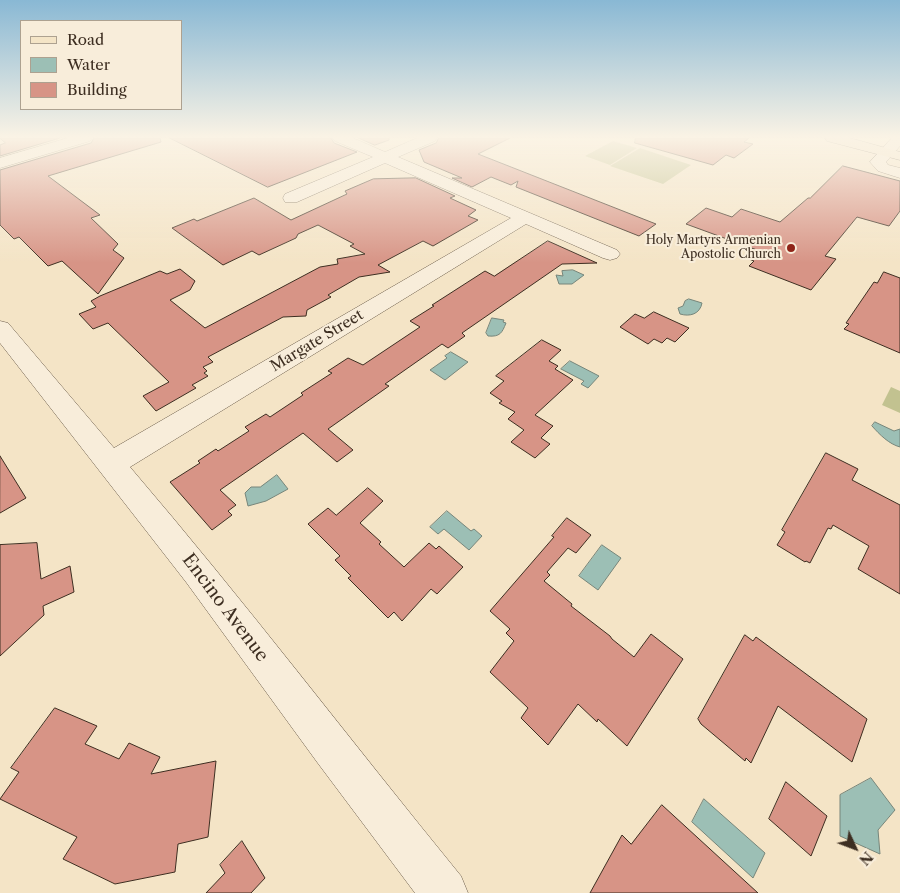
<!DOCTYPE html>
<style>
body{margin:0}
#map{position:relative;width:900px;height:893px;overflow:hidden;background:#f4e4c6;font-family:"Libre Caslon Text",serif}
canvas{display:block}
.legend{position:absolute;left:20px;top:20px;width:162px;height:90px;box-sizing:border-box;background:#f8edda;border:1px solid #ada190;margin:0;padding:6px 9px;list-style:none;font-size:15px;color:#3d2e21}
.legend li{display:flex;align-items:center;gap:10px;height:25px}
.legend b{width:25px;border:1px solid #ada190}
.north{position:absolute;left:830px;top:823px;width:50px;height:50px;-webkit-text-stroke:4px #f8edda;paint-order:stroke;rotate:133deg;font-size:14px;font-weight:700;line-height:20px;text-align:center;color:#3d2e21}
.north::after{content:'';display:block;margin:auto;width:18px;height:22px;background:#3d2e21;clip-path:polygon(50% 0,100% 100%,50% 72%,0 100%)}
</style>
<div id="map">
<canvas width="900" height="893"></canvas>
<ul class="legend">
<li><b style="height:6px;background:#f4e4c6"></b>Road</li>
<li><b style="height:14px;background:#9cbfb5"></b>Water</li>
<li><b style="height:14px;background:#d79486"></b>Building</li>
</ul>
<div class="north">N</div>
</div>
<script>
const context = document.querySelector('canvas').getContext('2d');
context.lineJoin = 'round';
function fillPath(path, color) {
  context.fillStyle = color;
  context.fill(path, 'evenodd');
}
function stroke(path, color, width, dash) {
  context.strokeStyle = color;
  context.lineWidth = width;
  context.lineCap = dash ? 'butt' : 'round';
  context.setLineDash(dash || []);
  context.stroke(path);
}
function drawText(font, color, halo, rows, align = 'center') {
  context.font = font + ' "Libre Caslon Text",serif';
  context.lineWidth = 4;
  context.setLineDash([]);
  context.textBaseline = 'middle';
  context.strokeStyle = halo;
  context.fillStyle = color;
  for (const [text, x, y, turn = 0] of rows) {
    context.save();
    context.translate(x, y);
    context.rotate((+turn || 0) * Math.PI / 180);
    context.textAlign = isNaN(turn) ? turn : align;
    if (halo) context.strokeText(text, 0, 0);
    context.fillText(text, 0, 0);
    context.restore();
  }
}
fillPath(new Path2D(`
 M613 141 637 148 610 165 585 156Z
 M640 148 691 165 663 184 610 166Z
 M891 387 900 391V413L882 405Z`), '#c2c290');
const water = new Path2D(`
 M573 270 584 275 572 284H559L556 275 563 276 562 271Z
 M689 299 702 303C700 314 690 317 680 314L678 308 683 306 685 301Z
 M492 318 504 320 503 322 506 323C502 333 500 337 488 336L486 333Z
 M451 352 468 362 445 380 430 370 447 358 445 356Z
 M570 361 599 376 588 388 581 384 584 381 561 369Z
 M875 422 894 431 900 429V447C889 444 880 435 872 426Z
 M277 475 288 489 266 501 248 506 245 493 251 487H260Z
 M447 511 471 531 474 529 482 536 469 550 444 529 438 534 430 527Z
 M602 545 621 558 598 590 579 576Z
 M871 778 895 810 878 830 880 854 840 836V795Z
 M704 799 765 853 753 878 692 822Z`);
fillPath(water, '#9cbfb5');
stroke(water, '#76857a', 1);
const building = new Path2D(`
 M0 138H60L0 156V145L5 143Z
 M94 138H160L161 142 48 176 100 215 91 218 118 244 113 250 124 258 98 294 62 261 48 266 19 237 14 239 0 225V170L91 143Z
 M170 138H331L334 143 357 152 268 187Z
 M359 138H389V140L375 145Z
 M439 138H510L478 154 656 224 639 236 516 187 518 181 511 185 491 177 472 187 452 178H462L424 162 419 150 436 143Z
 M636 138H749L744 142 753 144 734 158 726 155 713 165 635 143Z
 M843 166 900 181V211L889 226 857 217 825 256 836 259 811 290 749 266 754 261 749 259 757 250 686 224 706 208 732 217 741 209 780 222 808 198H810Z
 M416 178 455 196 450 198 476 210 468 216 478 220 433 246 423 241 378 265 390 272 359 277 328 295 331 297 307 310 306 316 283 317 208 357 213 362 203 367 207 371 204 373 208 376 192 385 196 388 156 411 143 396 169 382 108 323 93 329 79 314 96 307 91 301 100 296 160 271 167 274 180 269 195 281 190 290 170 300 205 328 320 267 338 264 337 259 365 254 350 246 354 244 318 225 298 234 296 238 259 255 252 251 223 265 172 228 194 219 197 221 254 198 291 220 347 194 345 191 373 179Z
 M548 241 597 263 562 264 462 333 465 336 448 348 442 344 385 384 389 386 328 429 353 450 337 462 303 433 220 490 236 505 228 511 232 515 212 530 170 482 200 463 198 461 216 449 218 451 249 431 245 427 266 414 270 417 303 395 301 393 332 373 328 371 348 358 363 365 420 327 410 321 434 306 432 305 485 271 494 276Z
 M884 272 900 278V353L844 329 849 324 846 323 874 282 877 283Z
 M654 312 689 328 675 342 667 338 662 343 654 339 648 344 620 327 635 314 644 318Z
 M542 340 561 350 549 361 558 366 555 369 573 380 535 415 553 426 541 438 550 444 535 458 511 442 524 430 508 419 515 412 499 403 502 401 490 393 504 381 496 376Z
 M826 453 858 469 852 480 900 505V594L858 569 869 546 833 525 831 529 828 528 810 563 806 561 805 562 777 545 785 532 782 530Z
 M0 456 26 498 0 513Z
 M368 488 383 501 360 523 381 542 379 544 404 567 429 543 436 549 439 546 463 567 437 594 431 589 402 621 394 612 388 618 348 578 351 576 335 560 340 556 308 524 328 508 336 515Z
 M567 518 591 535 576 553 568 548 547 572 550 575 544 581 572 604 571 606 610 636 612 639 634 657 651 634 683 659 627 746 598 719 597 722 578 704 548 745 521 718 528 708 490 672 514 641 506 633 510 629 490 611 554 537 552 536Z
 M37 543 41 579 70 566 74 592 43 606 44 615 0 656V545Z
 M745 635 753 641 756 637 867 719 852 762 778 706 751 763 746 758 745 761 701 724 698 719Z
 M55 708 97 726 85 744 119 759 129 743 160 757 151 774 216 761 208 837 178 844 175 872 115 884 63 859 77 837 0 799 19 772 11 768Z
 M786 782 827 816 811 856 769 819Z
 M662 805 758 893H590L622 835 631 844Z
 M242 841 265 878 251 893H206L225 873 220 865Z`);
fillPath(building, '#d79486');
stroke(building, '#3d2e21', 1);
const minor = new Path2D(`
 M68 138H92L90 141 0 168V158Z
 M333 138H353L385 152 417 138H437L435 141 398 157 617 250 620 254 617 258 610 260 603 258 526 224 130 467C244 600 350 740 461 876L468 893H415L317 762 186 582 0 343V321L8 323 114 448 511 218 385 163 297 202H285L283 198 285 194 373 157 335 141Z
 M892 138H900V146L886 162 888 165 900 168V178L878 171 870 162Z`);
const major = new Path2D(`
 M825 138H850L900 152V160L827 141Z`);
stroke(minor, '#6b5c4a', 1);
stroke(major, '#3d2e21', 1);
fillPath(minor, '#f8edda');
fillPath(major, '#f4e4c6');
const sky = context.createLinearGradient(0, 0, 0, 263);
sky.addColorStop(0, '#89b8d4');
sky.addColorStop(0.52, '#faf3e5');
sky.addColorStop(1, '#faf3e500');
context.fillStyle = sky;
context.fillRect(0, 0, 900, 263);
for (const [x, y, r, color] of [
 [791,248,5,"#8f2418"]
]) {
  const dot = new Path2D();
  dot.arc(x, y, r, 0, 2 * Math.PI);
  context.fillStyle = color;
  context.fill(dot);
  stroke(dot, '#f8edda', 2);
}
drawText('12px', '#3d2e21', '#f8edda', [
 ["Holy Martyrs Armenian",781,241],
 ["Apostolic Church",781,255]
], 'right');
drawText('15px', '#3d2e21', '#f8edda', [
 ["Margate Street",317,341,-31]
]);
drawText('18px', '#3d2e21', '#f8edda', [
 ["Encino Avenue",225,608,53]
]);
</script>
